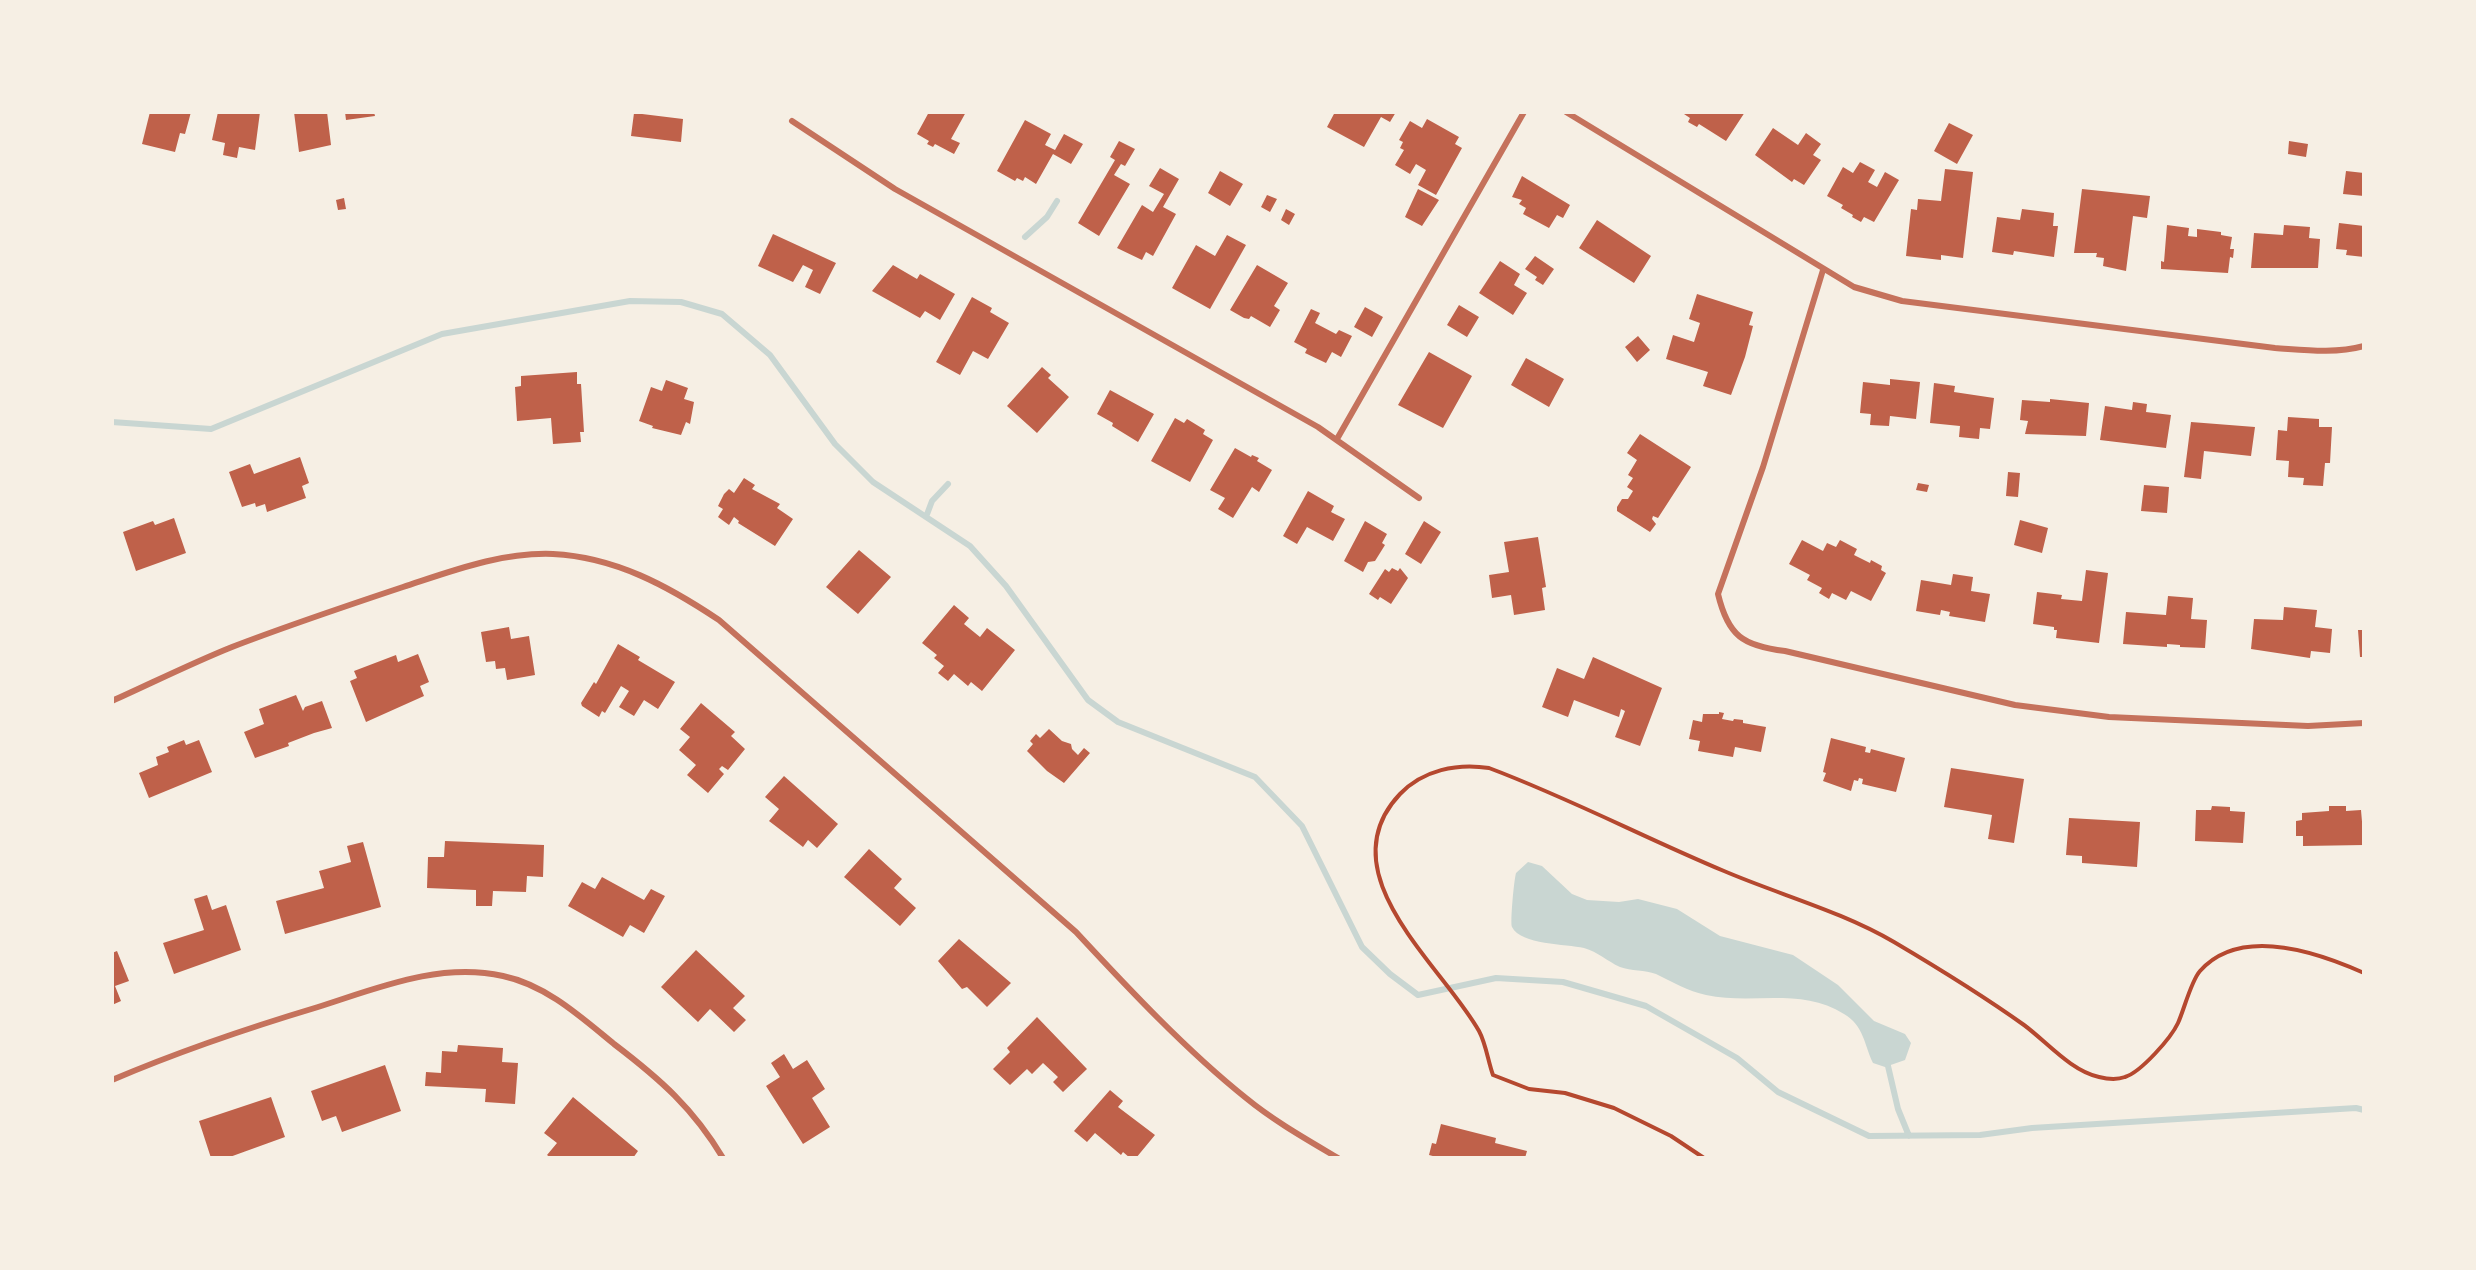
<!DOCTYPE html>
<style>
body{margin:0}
#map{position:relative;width:2476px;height:1270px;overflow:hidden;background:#f6efe4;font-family:"Source Sans 3",sans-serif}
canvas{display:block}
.frame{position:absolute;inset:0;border:114px solid #f6efe4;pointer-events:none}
</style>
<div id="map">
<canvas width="2476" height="1270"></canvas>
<div class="frame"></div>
</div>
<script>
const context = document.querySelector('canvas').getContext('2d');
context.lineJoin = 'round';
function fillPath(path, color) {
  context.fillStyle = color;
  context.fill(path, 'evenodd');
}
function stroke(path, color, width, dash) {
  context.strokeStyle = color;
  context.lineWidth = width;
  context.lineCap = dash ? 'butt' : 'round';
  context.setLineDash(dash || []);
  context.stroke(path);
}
fillPath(new Path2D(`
 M1528 862 1542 866 1572 894 1587 900 1619 902 1638 899 1677 909 1720 936 1793 955 1838 985 1874 1021 1905 1034 1911 1043 1905 1060 1885 1067 1873 1063C1864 1044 1864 1026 1844 1014 1801 987 1752 1005 1706 995 1688 991 1672 982 1656 974 1645 970 1631 971 1620 967 1607 961 1598 952 1584 948 1566 944 1521 945 1512 927 1510 923 1514 880 1516 873Z`), '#c9d6d2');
stroke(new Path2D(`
 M1025 237 1047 217 1057 201
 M112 422 211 429 442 334 630 301 681 302 722 314 770 355 835 444 873 482 970 546 1006 586 1088 700 1118 722 1255 777 1302 826 1362 947 1390 974 1418 995 1496 978 1563 982 1646 1006 1737 1058 1778 1092 1869 1136 1980 1135 2032 1128 2356 1108 2364 1110
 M926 517 932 501 948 484
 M1888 1066 1898 1109 1909 1136`), '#c9d6d2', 6);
fillPath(new Path2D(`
 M150 112H191L185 134 180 133 175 152 142 144Z
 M218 112H260L255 150 239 147 237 158 223 155 225 143 212 140Z
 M294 112H327L331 145 299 152Z
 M345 112H374L375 116 346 120Z
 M929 112H966L951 139 960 143 954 154 935 144 933 147 927 144 929 141 917 134Z
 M1335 112H1396L1390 122 1381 117 1364 147 1327 127Z
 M1681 112H1745L1726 141 1699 124 1697 127 1688 122 1690 118Z
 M634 113 683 119 681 142 631 136Z
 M1427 119 1459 137 1455 144 1462 148 1436 195 1418 185 1426 170 1416 164 1410 174 1395 165 1404 150 1400 148 1403 142 1399 140 1410 121 1422 128Z
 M1025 120 1051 134 1045 145 1055 150 1064 134 1083 144 1071 164 1053 154 1036 184 1025 177 1023 181 1017 178 1015 181 997 171Z
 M1949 123 1973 135 1957 164 1934 151Z
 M1773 128 1798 145 1806 133 1821 144 1813 155 1821 160 1804 185 1794 179 1792 182 1755 155Z
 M1119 141 1135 149 1125 166 1121 164 1114 175 1130 184 1099 236 1078 223 1115 160 1110 157Z
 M2289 141 2308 144 2306 157 2288 154Z
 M1860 162 1875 170 1868 182 1877 187 1885 172 1899 180 1874 222 1864 217 1861 222 1852 217 1853 215 1841 208 1843 205 1827 196 1843 167 1853 173Z
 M1160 168 1179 179 1163 207 1176 214 1153 256 1146 252 1142 260 1117 248 1142 205 1153 212 1164 194 1149 186Z
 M1945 169 1973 172 1963 258 1941 255V260L1906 256 1911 209 1917 210 1918 199 1941 201Z
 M1220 171 1243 184 1230 206 1208 193Z
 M2346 171 2364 173V196L2343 194Z
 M1522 176 1570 205 1563 218 1557 215 1549 228 1523 214 1526 208 1519 204 1522 200 1512 197Z
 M1418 189 1439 200 1422 226 1405 217Z
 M2082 189 2150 196 2147 218 2133 216 2126 271 2103 266 2104 258 2096 257 2097 253H2074Z
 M1267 195 1277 199 1270 212 1261 207Z
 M344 198 346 209 338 210 336 200Z
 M1286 209 1295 214 1289 225 1281 220Z
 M2022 209 2054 213 2053 226H2058L2054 257 2014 251 2013 255 1992 252 1997 217 2020 220Z
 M1597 220 1651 256 1634 283 1579 248Z
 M2339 223 2364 226V257L2346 255 2347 250 2336 249Z
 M2167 225 2189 228 2188 236 2197 237V229L2221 232V235L2232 237 2230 249H2234L2233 258 2230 257 2228 273 2161 269V261L2164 262Z
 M2284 225 2310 227 2309 238 2320 239 2318 268H2251L2254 233 2283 235Z
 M773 234 836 263 820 294 805 287 813 270 803 265 793 282 758 266Z
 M1227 235 1246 245 1210 309 1172 288 1196 245 1215 256Z
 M1535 256 1554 269 1543 285 1535 280 1537 277 1525 269Z
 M1500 261 1520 274 1514 285 1527 293 1513 315 1479 293Z
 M893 265 917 279 920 274 955 294 940 320 925 311 920 318 872 291Z
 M1257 265 1288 283 1274 306 1280 310 1270 327 1251 316 1249 319 1244 318 1230 310Z
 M1697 294 1753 312 1749 325 1753 326 1745 357 1731 395 1703 386 1708 372 1666 359 1673 335 1694 342 1700 323 1689 319Z
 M972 297 992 308 990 312 1009 323 988 359 973 351 960 375 936 362Z
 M1459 305 1479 317 1467 337 1447 325Z
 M1365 307 1383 317 1372 337 1354 327Z
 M1311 309 1320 313 1315 323 1336 334 1339 330 1352 336 1341 357 1332 352 1326 363 1305 353 1307 349 1294 342Z
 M1638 336 1650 350 1637 362 1625 347Z
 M1429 352 1472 376 1443 428 1398 405Z
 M1526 358 1564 379 1549 407 1511 385Z
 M1042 367 1051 375 1048 378 1069 397 1037 433 1007 406Z
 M577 372V384H581L584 432H580L581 442 553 444 551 418 517 421 515 387 521 386V376Z
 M1890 379 1920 382 1916 419 1890 416 1889 426 1870 425 1871 414 1860 413 1863 382 1890 385Z
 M666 380 688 388 684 399 694 402 690 424 686 422 681 435 652 428 653 426 639 421 651 387 662 391Z
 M1934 383 1955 386 1954 392 1994 398 1990 429 1980 428 1979 439 1959 437 1960 426 1930 423Z
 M1110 390 1154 414 1138 442 1112 426 1113 423 1097 414Z
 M2050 399 2089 403 2086 436 2025 434 2028 421 2020 420 2022 400 2050 402Z
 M2133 402 2147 404 2146 412 2171 415 2166 448 2100 440 2105 406 2132 410Z
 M2288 417 2319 419V427H2332L2330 463H2325L2323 486 2303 485 2304 478 2288 477 2289 461 2276 460 2278 430 2287 431Z
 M1175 418 1184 423 1187 419 1205 430 1203 434 1213 440 1190 482 1151 461Z
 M2191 422 2255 427 2251 456 2204 451 2201 479 2184 477Z
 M1640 434 1691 467 1658 518 1653 516 1652 519 1656 524 1650 532 1617 511V507L1622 499H1628L1633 491 1627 487 1633 478 1628 475 1637 460 1627 453Z
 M1235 448 1251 457 1252 455 1259 458 1257 461 1272 470 1259 492 1252 487 1233 518 1218 509 1225 498 1210 490Z
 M300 457 309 483 302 486 306 498 267 512 265 504 256 507 255 503 242 507 229 472 250 464 254 474Z
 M2008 472 2020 473 2018 497 2006 496Z
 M744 478 755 485 752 489 780 504 777 508 793 519 775 546 738 523 739 521 734 517 729 525 718 517 723 509 718 506 724 494 729 489 734 493Z
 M1918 483 1929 485 1927 492 1916 490Z
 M2144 485 2169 487 2167 513 2141 511Z
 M1308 491 1334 506 1331 512 1345 519 1333 541 1307 527 1297 544 1283 536Z
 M174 518 186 553 136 571 123 532 153 521 155 525Z
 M2020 520 2048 528 2042 553 2014 545Z
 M1365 521 1387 534 1382 543 1385 545 1375 561 1368 562 1363 572 1344 561Z
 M1424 521 1441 532 1421 564 1405 554Z
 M1538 537 1546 587 1542 588 1545 610 1514 615 1511 595 1492 598 1489 575 1509 572 1504 542Z
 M1802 540 1823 551 1827 543 1836 547 1840 540 1857 549 1854 555 1870 563 1871 560 1882 566 1881 570 1886 573 1871 601 1851 591 1846 600 1832 593 1829 599 1819 593 1822 588 1807 580 1810 575 1789 564Z
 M859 550 891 577 858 614 826 587Z
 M1392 568 1398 571 1400 568 1408 578 1391 604 1380 597 1378 600 1369 594 1385 569 1389 572Z
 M2086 570 2108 573 2099 643 2056 638 2057 630H2054V627L2033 624 2037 592 2062 595 2061 599 2082 601Z
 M1953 574 1973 577 1971 591 1990 594 1985 622 1949 616 1950 612 1941 610 1940 615 1916 611 1921 580 1951 585Z
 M2168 596 2193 598 2191 619 2207 620 2205 648 2180 647V645L2167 644V647L2123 644 2126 612 2166 615Z
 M954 605 969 618 964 624 980 637 987 628 1015 650 982 691 971 682 968 686 954 674 948 681 938 673 944 666 934 658 937 655 922 643Z
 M2284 607 2317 610 2315 627 2332 629 2330 653 2311 651 2310 658 2251 649 2254 619 2283 620Z
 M509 627 511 639 529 636 535 675 507 680 505 668 496 669 495 661 486 662 481 632Z
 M2358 630H2364V657H2360Z
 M618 644 640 657 638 660 675 682 658 709 644 700 634 716 619 707 629 691 621 686 605 713 602 711 599 717 582 706 581 703 594 682 596 684Z
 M418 654 429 682 420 686 424 696 366 722 350 681 357 678 354 671 396 655 398 662Z
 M1593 657 1662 688 1640 746 1615 737 1625 711 1621 709 1619 717 1574 700 1568 717 1542 707 1557 668 1584 679Z
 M296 695 303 711 305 707 322 701 332 728 314 733 288 743 289 746 255 758 244 732 264 724 259 709Z
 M701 703 735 732 731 736 745 749 728 770 722 766 719 769 724 774 708 793 687 775 696 765 679 750 690 737 680 729Z
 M1719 712 1724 713 1722 719 1733 721 1734 719 1743 720V723L1766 727 1761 752 1735 747 1733 757 1698 751 1700 741 1689 739 1693 720 1702 722 1703 714H1719Z
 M1049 729 1062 741 1071 744 1072 749 1078 755 1084 748 1090 753 1064 783 1047 771 1027 751 1033 744 1030 741 1036 734 1040 738Z
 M1831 738 1866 747 1865 752 1870 753 1871 749 1905 758 1896 792 1862 784 1863 779 1859 778 1858 781 1854 780 1851 791 1823 781 1826 773 1823 772Z
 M184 740 186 745 199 740 212 772 149 798 139 773 158 765 156 757 169 752 167 747Z
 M1951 768 2024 779 2014 843 1988 839 1992 815 1944 807Z
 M784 776 838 824 817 848 808 840 803 847 769 821 779 809 765 797Z
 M2212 806 2230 807V811L2245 812 2243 843 2195 841 2196 810H2211Z
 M2329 806H2346V811L2361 810 2364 845 2303 846V836H2296V821L2302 820V813L2329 811Z
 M2069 818 2140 822 2137 867 2082 863V856L2066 855Z
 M445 841 544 845 543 877 527 876 526 892 493 891 492 906H476V890L427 888 428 857H444Z
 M363 842 381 907 285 934 276 901 324 888 319 871 351 862 347 846Z
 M869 849 902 879 894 888 916 908 900 926 844 877Z
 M602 877 644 900 651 889 665 896 644 933 630 925 623 937 568 906 582 882 595 889Z
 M207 895 212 910 226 905 241 950 174 974 163 943 204 930 194 899Z
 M959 939 1011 983 987 1007 967 987 962 989 938 961Z
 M696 950 745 996 733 1008 746 1020 734 1032 710 1009 698 1022 661 987Z
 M117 951 129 981 115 986 121 1001 112 1005V953Z
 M1037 1017 1087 1069 1063 1092 1053 1082 1058 1077 1043 1063 1032 1074 1027 1069 1010 1085 993 1069 1010 1052 1007 1048Z
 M458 1045 503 1048 502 1062 518 1063 515 1104 485 1102 486 1089 425 1086 426 1072 441 1073 442 1051 457 1052Z
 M784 1054 793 1069 807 1060 825 1089 812 1098 830 1127 803 1144 766 1086 780 1077 771 1063Z
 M385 1065 401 1111 342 1132 336 1116 322 1121 311 1091Z
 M1110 1090 1123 1101 1118 1107 1155 1135 1136 1158H1130L1123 1152 1121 1155 1095 1133 1087 1142 1074 1131Z
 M271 1097 285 1137 227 1158H211L199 1121Z
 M573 1097 638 1151 633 1158H551L547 1155 557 1143 544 1133Z
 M1441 1124 1496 1138 1495 1143 1527 1151 1525 1158H1440L1429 1155 1432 1143 1436 1144Z`), '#bf614a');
stroke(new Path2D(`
 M1704 1158 1671 1136 1614 1108 1565 1093 1529 1089 1493 1075C1488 1061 1486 1044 1479 1031 1442 965 1325 873 1400 794 1423 770 1457 763 1489 768 1569 798 1645 838 1724 871 1780 895 1841 911 1894 942 1938 968 1982 995 2024 1025 2047 1042 2071 1071 2099 1077 2107 1079 2117 1080 2125 1077 2141 1072 2171 1038 2178 1023 2184 1010 2191 981 2200 971 2240 926 2317 952 2364 973`), '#b5482f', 4);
stroke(new Path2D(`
 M1566 112 1854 287 1902 301 2275 348C2305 350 2334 354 2364 346
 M792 121 895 189 1318 427 1419 498
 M1823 270 1763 467 1718 594C1728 636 1743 646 1785 651L2015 705 2109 717 2308 726 2364 723
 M1337 439 1524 112
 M112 701C152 683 192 663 232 647 289 625 346 606 403 587 452 571 501 552 553 554 615 557 668 586 719 620L1076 932C1127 987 1187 1051 1246 1098 1274 1121 1306 1139 1338 1158
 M112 1080C180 1051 248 1028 318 1007 378 988 439 962 503 976 546 985 581 1017 614 1044 660 1079 693 1108 723 1158`), '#c5725c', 6);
</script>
